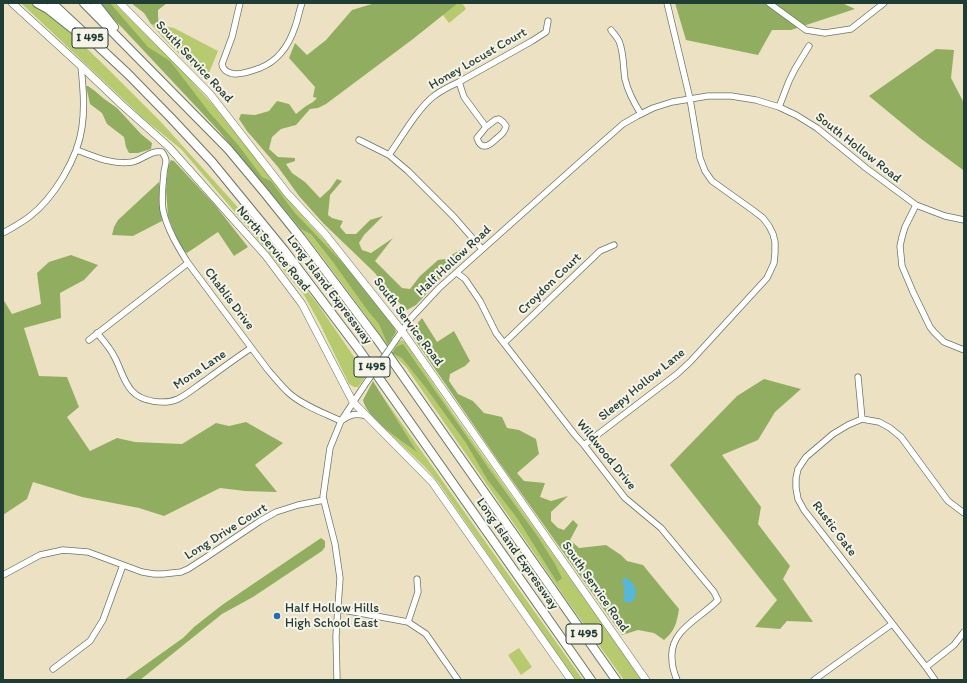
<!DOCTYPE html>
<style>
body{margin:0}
#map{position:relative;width:967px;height:683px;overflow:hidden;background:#ece2c3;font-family:Itim,sans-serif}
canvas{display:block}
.frame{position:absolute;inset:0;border:4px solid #1f3d34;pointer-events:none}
</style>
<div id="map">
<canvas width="967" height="683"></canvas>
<div class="frame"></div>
</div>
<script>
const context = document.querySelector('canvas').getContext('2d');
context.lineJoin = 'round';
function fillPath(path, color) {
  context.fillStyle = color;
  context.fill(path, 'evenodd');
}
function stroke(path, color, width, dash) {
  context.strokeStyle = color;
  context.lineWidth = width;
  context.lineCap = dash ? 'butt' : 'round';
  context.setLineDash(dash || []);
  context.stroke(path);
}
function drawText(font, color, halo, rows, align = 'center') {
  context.font = font + ' Itim,sans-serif';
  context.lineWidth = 4;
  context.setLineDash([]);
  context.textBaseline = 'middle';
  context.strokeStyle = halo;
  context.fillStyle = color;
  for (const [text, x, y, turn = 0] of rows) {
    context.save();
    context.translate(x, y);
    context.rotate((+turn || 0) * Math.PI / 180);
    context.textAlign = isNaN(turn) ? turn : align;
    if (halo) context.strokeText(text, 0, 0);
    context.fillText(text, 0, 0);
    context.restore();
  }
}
fillPath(new Path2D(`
 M21 3H34L56 19 104 65 161 122 253 224 317 303 359 364 368 373 358 387H354L349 384 319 322 304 295 246 225 181 149 144 119Z
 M101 3H114L186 75 214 106 296 209 356 275 395 328 396 332 387 346 383 339C331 267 278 197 219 131 185 92 149 55 113 18Z
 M457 3H462L466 9 449 23 442 14Z
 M158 20 161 21 163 26 174 28 218 51 206 80 167 42 151 24 159 26Z
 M402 340 405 342 455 416 642 680H624L563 595 406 367 392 353 399 341Z
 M381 394C449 489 515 585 583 680H575L438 482 425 467 378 422 416 451Z
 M519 648 532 667 521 675 508 655Z`), '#b7ca6d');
fillPath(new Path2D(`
 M101 3H110L148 47 170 61 209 112 239 146 262 177 271 181 294 212 354 275 395 328 396 332 388 345 379 324 368 311 333 262 311 234 301 229 219 131 113 18Z
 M131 3H167L158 10V16L159 26 151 24 144 13Z
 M375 3H458L413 39 326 104 318 108 310 109 296 125 281 129 272 137 269 149 278 157 295 158V161L286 164 292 173 305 182 320 198 330 189 337 179 342 181 330 195 328 215 332 218 343 221 340 227 346 234H356L370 220 383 216 364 235 359 243 362 250 371 253 393 238 375 261 402 288 410 289 420 276 438 260 445 259 465 247 464 256 451 267 416 305 407 310 389 293 375 273 323 223 299 196 278 167 247 131 239 119 241 114 255 115 269 111 277 101 289 104 296 114 306 106 313 102 317 98 313 97 315 87 289 58 295 43 307 55 326 40 352 10Z
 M675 3H842L855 9 791 30H772L758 55 686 40Z
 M936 49 954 50 951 78 964 103V173L963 170 920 138 869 96Z
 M86 86H88L95 91 103 98 117 108 141 134 152 143 151 149 138 153H129L126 147 124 137 107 124 102 113 90 104Z
 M171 160 174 161 215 205 248 247 234 256 218 232 187 253 184 251 179 244 168 216 166 190 168 167Z
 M159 182 162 221 133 236 112 235 114 227 118 220Z
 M71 255 98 265 84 280 60 293 61 318 24 328 39 376 67 377 79 407 67 417 90 451 117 438 135 442 182 444 216 423 229 426 246 422 283 443 255 465 277 492 245 491 220 488 164 516 139 508 82 497 33 482 27 499 3 515V299L12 314 41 304 37 273 49 262Z
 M422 318 437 342 454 331 470 361 465 366 450 374 449 381 458 394 473 401 484 413 502 417 507 428 519 430 536 439 539 454 517 473 524 481 545 483 540 497 551 501 568 496 551 512V521L558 528 564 530 573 520 578 525 570 540 579 548 606 545 621 555 627 561 643 565 679 609C677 622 675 631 664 640L654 633 638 630 622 635 499 462 413 337 411 331Z
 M403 344 489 469 538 537 555 564 562 578 557 582 517 518 487 479 466 443 426 388 402 358 392 353 396 347Z
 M764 379 801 389 775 412 758 440 722 455 761 507 758 524 790 566 783 579 813 622 787 621 780 629 755 627 777 600 670 465 737 396Z
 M373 381 417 452C401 440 367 419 363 400Z
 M321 538 325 541V547L322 551 253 597 222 614 140 680H124L183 638 194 627 222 605Z`), '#91ae60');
fillPath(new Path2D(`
 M624 578H627C637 586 638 591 633 602H624V586L622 582Z`), '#58b6d6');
const minor = new Path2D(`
 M240 3 232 37 222 64C223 71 228 73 235 74 244 74 252 71 260 68 278 61 289 45 295 27 298 19 299 11 302 3
 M769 3 806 30 825 33 851 29 884 3
 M611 30C614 34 617 37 619 41 624 53 623 66 625 79 628 92 634 103 641 114
 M459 82 464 97 486 127 477 138C481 151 489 146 496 139 501 135 505 132 506 126L503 122 499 119 495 120 486 127
 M779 107 789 81 795 69 809 46
 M359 140 389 155 408 171 454 217 482 249
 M77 150C95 157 113 165 132 162 143 160 150 150 162 152 164 155 166 158 166 161 166 165 164 169 164 173 163 185 161 198 163 210 167 229 178 247 188 263L268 370C275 378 282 387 290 394 304 406 324 413 341 421 351 414 355 413 367 416
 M389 155C401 138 418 108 434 96 442 90 450 86 459 82L532 41 546 32 548 21
 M916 205 905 227 902 237 900 246 902 266 913 292 930 327 934 332 944 342 964 350
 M3 233C12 228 21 223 29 217 54 198 78 158 82 127 85 107 83 86 81 66
 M457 273 465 279 480 301 496 333 575 435 584 445 625 498 661 528 714 592 718 600C701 618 669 630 672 659 672 666 674 673 677 680
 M97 333C104 341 111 349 115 358 121 369 123 381 132 391 142 402 165 405 178 399 188 394 197 386 206 380 221 369 236 358 251 348
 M89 340 188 263
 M395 341 411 318 439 288 589 154 623 124 637 116 653 108 672 102 708 96H731L756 100 779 107 796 115 817 128 866 168 916 205 945 216 964 220
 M504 343 600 251 614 245
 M858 377 862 419
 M584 445 677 374 690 362 767 278 774 263 775 252V242L773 234 769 226 763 218 754 211 712 181 705 171 700 158 690 99 667 3
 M3 575 40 555 63 550 88 552 142 572 154 574H163L181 572 188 569 205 558 260 521 276 512 298 505 324 500
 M338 609 408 622 426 634 458 680
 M408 622 418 592 417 579
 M926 667 954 645 964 632
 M53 669 90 641 103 620 123 565
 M337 680 336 636 340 578 335 544 323 497 330 448 341 421 364 386
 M814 680 892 624
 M935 680 926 667 804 510 798 499 796 488V478L798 469 806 457 833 434 848 425 862 419 879 422 890 428 901 437 948 501 964 513`);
const major = new Path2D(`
 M12 3 81 66 122 105 169 147 266 256 302 304 353 402 432 482 571 680
 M120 3 210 94 287 193 325 234 402 331 646 680`);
const highway = new Path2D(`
 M37 3 48 9 77 32
 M52 3 128 74 171 118 212 162 284 250 360 351 591 680
 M84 3 228 149 264 192 301 238 377 339 616 680
 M95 3 114 27`);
stroke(minor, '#677766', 7);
stroke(major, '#677766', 8);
stroke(highway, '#677766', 10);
stroke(minor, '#fff', 5.5);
stroke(major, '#fff', 7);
stroke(highway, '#fff', 8);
const minorBridge = new Path2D(`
 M364 386 395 341`);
stroke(minorBridge, '#677766', 7, []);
stroke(minorBridge, '#fff', 5.5);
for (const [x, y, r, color] of [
 [277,616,4,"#1f6fb2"]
]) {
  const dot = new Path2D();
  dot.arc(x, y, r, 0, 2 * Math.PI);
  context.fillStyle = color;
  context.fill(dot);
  stroke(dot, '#f7f3e8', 1.5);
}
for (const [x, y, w] of [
 [90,38,36],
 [372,367,36],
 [584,634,36]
]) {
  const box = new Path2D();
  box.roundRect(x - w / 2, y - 10, w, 20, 3);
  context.fillStyle = '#f7f3e8';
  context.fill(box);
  stroke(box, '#1f3d34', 1);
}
drawText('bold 12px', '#1f3d34', null, [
 ["I 495",90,38],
 ["I 495",372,367],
 ["I 495",584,634]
]);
drawText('13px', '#1f3d34', '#f7f3e8', [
 ["Honey Locust Court",478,59,-30],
 ["South Service Road",194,62,47],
 ["South Hollow Road",858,148,38],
 ["North Service Road",273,249,50],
 ["Half Hollow Road",454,261,-43],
 ["Croydon Court",550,284,-44],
 ["Long Island Expressway",329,290,53],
 ["Chablis Drive",229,299,53],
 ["South Service Road",408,322,53],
 ["Mona Lane",200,370,-34],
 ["Sleepy Hollow Lane",642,385,-39],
 ["Wildwood Drive",606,455,51],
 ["Rustic Gate",834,529,53],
 ["Long Drive Court",226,532,-32],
 ["Long Island Expressway",517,554,55],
 ["South Service Road",595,587,55]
]);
drawText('13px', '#1f3d34', '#f7f3e8', [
 ["Half Hollow Hills",285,609],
 ["High School East",285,624]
], 'left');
</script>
